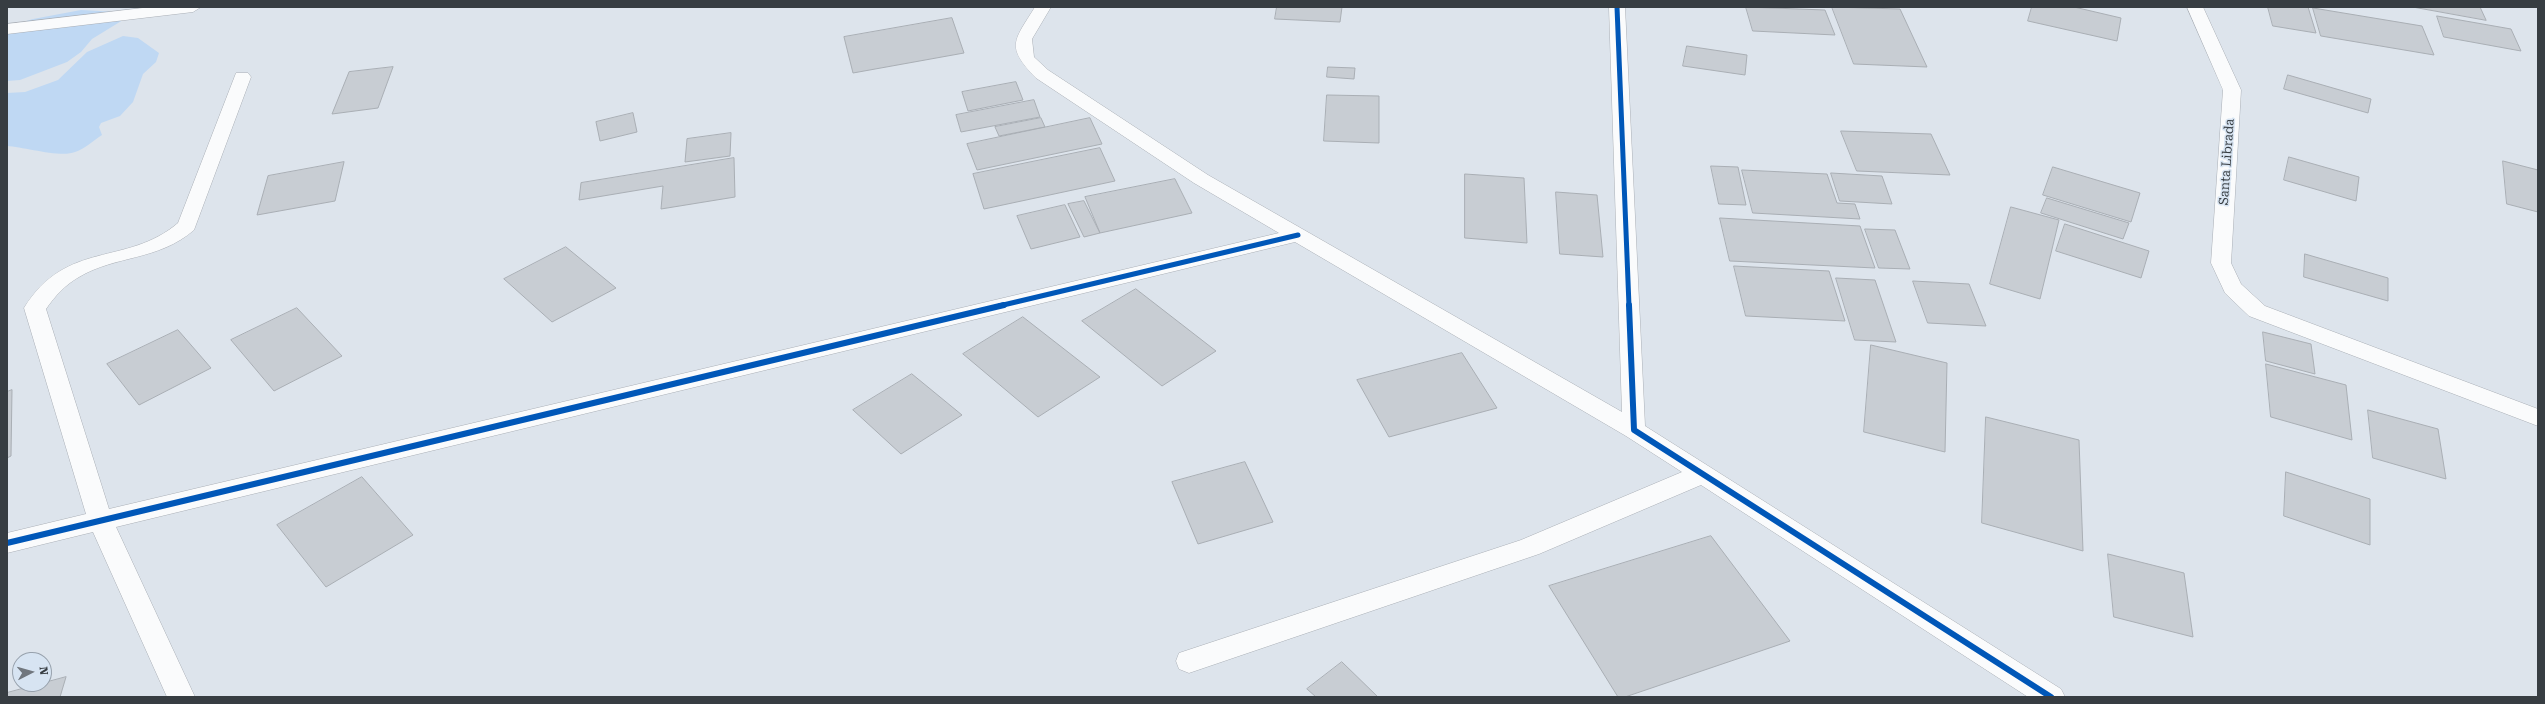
<!DOCTYPE html>
<style>
body{margin:0}
#map{position:relative;width:2545px;height:704px;overflow:hidden;background:#dde4ec;font-family:"Roboto Serif",serif}
canvas{display:block}
.frame{position:absolute;inset:0;border:8px solid #373d42;pointer-events:none}
.north{position:absolute;left:12px;top:652px;width:40px;height:40px;box-sizing:border-box;background:#d7e4f2;border:1px solid #97a1ac;border-radius:50%;rotate:84deg;font-size:11px;font-weight:700;line-height:16px;text-align:center;color:#373d42}
.north::after{content:'';display:block;margin:auto;width:14px;height:18px;background:#71777e;clip-path:polygon(50% 0,100% 100%,50% 72%,0 100%)}
</style>
<div id="map">
<canvas width="2545" height="704"></canvas>
<div class="frame"></div>
<div class="north">N</div>
</div>
<script>
const context = document.querySelector('canvas').getContext('2d');
context.lineJoin = 'round';
function fillPath(path, color) {
  context.fillStyle = color;
  context.fill(path, 'evenodd');
}
function stroke(path, color, width, dash) {
  context.strokeStyle = color;
  context.lineWidth = width;
  context.lineCap = dash ? 'butt' : 'round';
  context.setLineDash(dash || []);
  context.stroke(path);
}
function drawText(font, color, halo, rows, align = 'center') {
  context.font = font + ' "Roboto Serif",serif';
  context.lineWidth = 3;
  context.setLineDash([]);
  context.textBaseline = 'middle';
  context.strokeStyle = halo;
  context.fillStyle = color;
  for (const [text, x, y, turn = 0] of rows) {
    context.save();
    context.translate(x, y);
    context.rotate((+turn || 0) * Math.PI / 180);
    context.textAlign = isNaN(turn) ? turn : align;
    if (halo) context.strokeText(text, 0, 0);
    context.fillText(text, 0, 0);
    context.restore();
  }
}
fillPath(new Path2D(`
 M81 10 118 12 123 20 92 39 81 52 67 62 20 80 7 81V27L33 19Z
 M123 36 138 38 159 53 156 62 143 74 133 102 120 116 101 123 99 127 102 135C93 141 84 149 75 152 61 158 24 147 7 146V93L25 92 58 80 87 52Z`), '#bfd8f3');
const building = new Path2D(`
 M1277 7H1342L1340 22 1275 19Z
 M1746 7 1825 10 1835 35 1753 31Z
 M1832 7 1900 9 1927 67 1854 64Z
 M2032 7H2074L2121 18 2117 41 2028 21Z
 M2268 7H2308L2316 33 2273 26Z
 M2413 7H2480L2486 20Z
 M2313 8 2422 26 2434 55 2321 36Z
 M2437 16 2511 29 2521 51 2444 37Z
 M952 18 964 53 853 73 844 37Z
 M1687 46 1747 55 1745 75 1683 66Z
 M393 67 378 108 332 114 349 72Z
 M1328 67 1355 68 1354 79 1327 77Z
 M2288 75 2371 99 2368 113 2284 89Z
 M1016 82 1023 100 968 111 962 92Z
 M1327 95 1379 96V143L1324 141Z
 M1034 100 1040 117 961 132 956 115Z
 M633 113 637 132 600 141 596 122Z
 M1041 118 1045 127 999 136 995 127Z
 M1090 118 1102 144 977 170 967 144Z
 M1841 131 1931 134 1950 175 1857 171Z
 M731 133 730 156 685 162 687 139Z
 M1100 148 1115 181 984 209 973 174Z
 M2289 157 2359 177 2356 201 2284 180Z
 M734 158 735 197 661 209 663 186 579 200 581 183Z
 M2503 161 2538 170V212L2507 204Z
 M344 162 335 201 257 215 268 176Z
 M1711 166 1738 167 1746 205 1719 204Z
 M2053 167 2140 193 2131 222 2043 195Z
 M1742 170 1827 174 1837 203 1855 204 1860 219 1753 213Z
 M1831 173 1882 176 1892 204 1840 201Z
 M1465 174 1524 178 1527 243 1465 238Z
 M1175 179 1192 213 1100 233 1085 197Z
 M1556 192 1597 195 1603 257 1560 254Z
 M2047 198 2129 223 2123 239 2041 213Z
 M1084 201 1100 233 1084 237 1068 204Z
 M1065 205 1080 237 1031 249 1017 216Z
 M2011 207 2059 220 2040 299 1990 284Z
 M1720 218 1860 226 1875 268 1730 261Z
 M2065 224 2149 251 2141 278 2056 251Z
 M1865 229 1895 230 1910 269 1879 268Z
 M566 247 616 288 552 322 504 279Z
 M2305 254 2388 278V301L2304 277Z
 M1734 266 1829 271 1845 321 1746 316Z
 M1836 278 1875 280 1896 342 1855 340Z
 M1913 281 1969 284 1986 326 1928 323Z
 M1136 289 1216 351 1162 386 1082 321Z
 M297 308 342 356 274 391 231 340Z
 M1023 317 1100 377 1038 417 963 354Z
 M178 330 211 368 139 405 107 364Z
 M2263 332 2311 344 2315 374 2266 361Z
 M1871 345 1947 363 1945 452 1864 432Z
 M1462 353 1497 408 1389 437 1357 380Z
 M2266 364 2346 385 2352 440 2271 417Z
 M912 374 962 415 901 454 853 410Z
 M12 390 11 456 7 458V392Z
 M2368 410 2438 429 2446 479 2373 458Z
 M1986 417 2079 440 2083 551 1982 523Z
 M1245 462 1273 522 1198 544 1172 482Z
 M2286 472 2370 499V545L2284 516Z
 M362 477 413 535 326 587 277 525Z
 M1711 536 1790 641 1625 697H1618L1549 586Z
 M2108 554 2184 573 2193 637 2114 617Z
 M1342 662 1378 697H1316L1307 689Z
 M66 677 60 697H7V693Z`);
fillPath(building, '#c8cdd3');
stroke(building, '#a9aeb4', 1);
const street = new Path2D(`
 M151 7H201L193 12 7 34V24Z
 M1035 7H1051L1032 39 1034 57 1048 70 1208 175 1622 412 1609 7H1625L1645 426 2061 689 2065 697H2028L1701 485 1539 554 1189 673 1179 669 1176 661 1179 653 1521 540 1682 472 1626 436 1295 242 116 527 195 697H167L93 532 7 553V533L86 514 24 308C67 239 126 267 178 223L236 73H248L251 77 194 230C158 261 116 255 79 277 65 285 55 296 46 309L109 509 1279 233 1194 183 1036 78C1005 46 1014 41 1035 7Z
 M2187 7H2203L2241 90 2231 263 2241 284 2265 306 2538 409V426L2249 316 2225 293 2211 263 2223 90Z`);
stroke(street, '#aaafb6', 1);
fillPath(street, '#fafbfc');
stroke(new Path2D(`
 M1617 7 1629 306
 M999 306 1298 235`), '#0057b8', 5);
stroke(new Path2D(`
 M1629 305 1634 430 2051 697
 M7 543 1004 305`), '#0057b8', 6);
drawText('13px', '#373d42', '#d7e4f2', [
 ["Santa Librada",2227,162,-86]
]);
</script>
